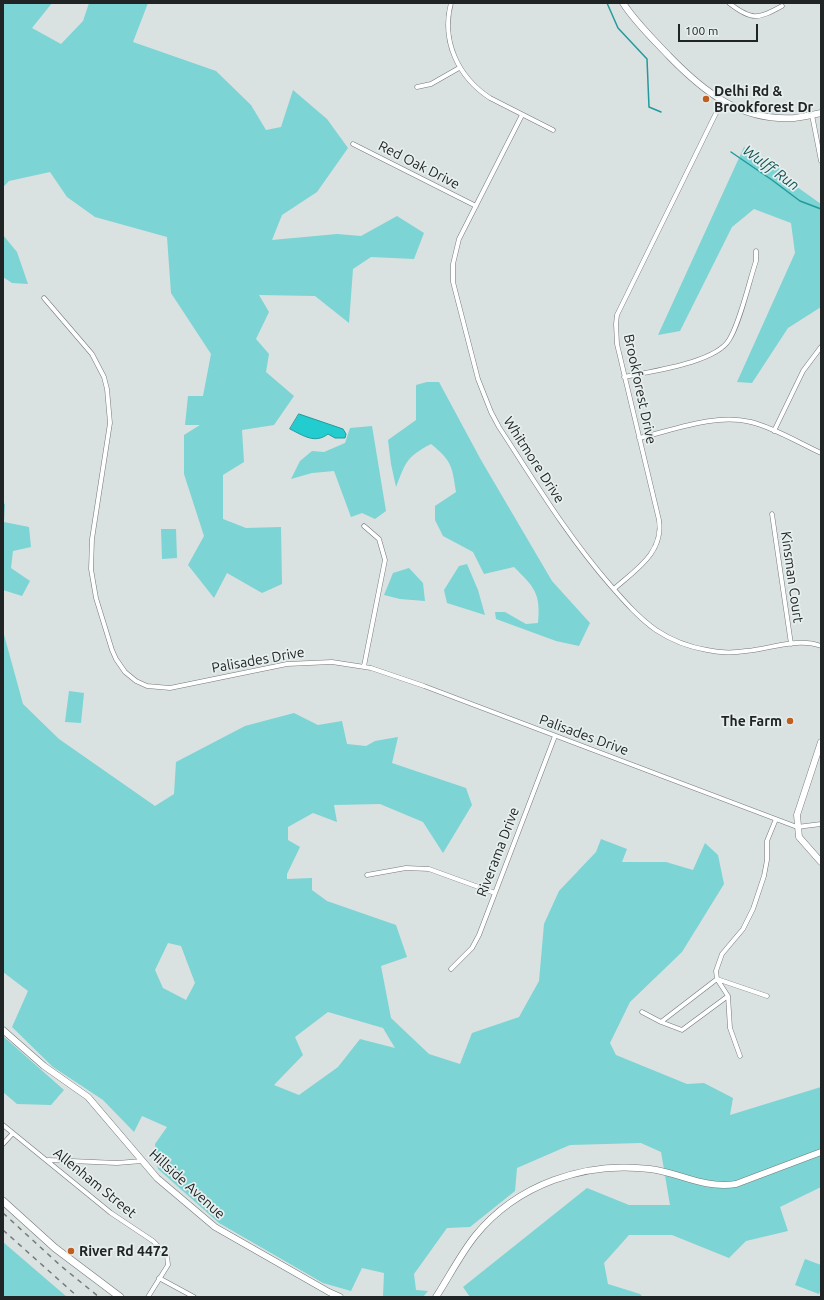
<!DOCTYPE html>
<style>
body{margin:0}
#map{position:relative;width:824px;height:1300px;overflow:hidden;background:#dae1e1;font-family:Ubuntu,sans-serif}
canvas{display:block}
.frame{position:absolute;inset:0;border:4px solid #212424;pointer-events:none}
.scale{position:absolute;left:678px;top:24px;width:80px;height:18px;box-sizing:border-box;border:2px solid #212424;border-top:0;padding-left:5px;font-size:12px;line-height:14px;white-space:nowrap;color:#212424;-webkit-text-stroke:3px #e7eeee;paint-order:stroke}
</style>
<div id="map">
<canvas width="824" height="1300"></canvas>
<div class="frame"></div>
<div class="scale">100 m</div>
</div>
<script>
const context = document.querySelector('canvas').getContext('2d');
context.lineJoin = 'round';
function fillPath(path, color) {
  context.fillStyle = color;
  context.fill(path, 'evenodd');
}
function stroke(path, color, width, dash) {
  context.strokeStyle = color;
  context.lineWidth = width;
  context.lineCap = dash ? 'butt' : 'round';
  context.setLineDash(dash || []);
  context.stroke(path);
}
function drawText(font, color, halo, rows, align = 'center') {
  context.font = font + ' Ubuntu,sans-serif';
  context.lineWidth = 3.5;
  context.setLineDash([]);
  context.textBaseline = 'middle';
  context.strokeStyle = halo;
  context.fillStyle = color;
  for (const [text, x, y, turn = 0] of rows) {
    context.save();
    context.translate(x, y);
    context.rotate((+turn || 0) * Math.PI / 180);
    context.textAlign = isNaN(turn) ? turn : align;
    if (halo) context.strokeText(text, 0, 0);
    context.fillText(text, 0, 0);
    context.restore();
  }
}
fillPath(new Path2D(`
 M3 3H52L32 28 61 44 83 21 89 3H148L133 42 216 71 251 105 266 130 281 127 293 90 327 119 348 148 317 192 282 215 272 240 337 234 361 236 397 216 424 233 414 259 371 257 353 269 349 323 315 296 259 295 269 312 256 339 269 354 266 372 294 396 274 425 242 430 244 462 223 475V519L246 528 281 527 282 584 262 593 227 573 214 598 188 565 204 536 184 474V435L200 425H185L188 396H203L211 354 171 293 167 237 95 217 67 197 50 172 9 181 3 187Z
 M744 147 780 169 779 174 821 204V307L788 328 752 383 737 382 795 253 791 223 754 209 732 227 680 331 658 335Z
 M3 235 17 252 28 284 12 283 3 277Z
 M427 382H439L481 460 552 581 590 623 579 646 556 641 496 619 495 612H505L526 624 538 623C541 593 534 587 514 567L484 574 473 552 443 536 435 520V506L456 492C452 466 452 461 431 444 406 457 406 462 396 487L391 464 388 440 416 420V385Z
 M372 426 386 511 375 519 362 513 351 517 334 471 312 473 291 479 300 461 312 451 324 452 345 443 350 428Z
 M3 503 5 504 4 522 29 527 31 547 13 551 11 568 30 581 22 596 3 590Z
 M161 529H176L177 558 162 559Z
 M467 564 478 590 485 615 447 603 444 590 459 566Z
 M409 568 423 583 425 601 400 599 384 595 393 573Z
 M3 631 23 704 59 739 155 806 174 794 176 762 245 726 294 713 318 725 342 721 347 744 366 746 375 741 398 737 392 763 466 788 472 805 443 853 423 822 380 804 334 805 337 822 313 813 288 827V840L300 847 287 874V879L312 878V890L327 901 396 925 407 957 381 966 391 1018 429 1054 460 1064 472 1033 519 1017 539 981 544 924 559 891 596 852 601 839 627 849 622 862H666L693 870 705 843 718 855 724 884 682 952 630 1002 610 1043 616 1055 687 1084 704 1083 733 1098 730 1115 821 1087V1187L780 1207 788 1231 746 1241 729 1258 672 1235H629L604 1263 608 1284 640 1294 643 1297H470L463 1287 587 1188 629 1205H670L661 1152 641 1143 570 1145 517 1168 515 1191 470 1227 447 1228 414 1274 416 1290 428 1291 423 1297H383L384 1273 362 1268 351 1291 323 1283 219 1223 158 1169 155 1144 167 1127 142 1116 134 1132 103 1100 53 1067 12 1027 28 991 3 972ZM168 943 181 946 195 983 186 1000 163 988 155 970ZM328 1012 383 1028 395 1048 360 1039 338 1067 299 1095 274 1085 303 1055 295 1037Z
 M69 691 84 693 81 723 65 722Z
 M3 1036 64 1090 51 1105 17 1104 3 1092Z
 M3 1242 67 1297H3Z
 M805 1259 821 1265V1288L819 1294 795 1285Z`), '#7cd4d4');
const water = new Path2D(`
 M299 414 343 429 346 434 345 438H335L328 434C315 444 304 436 290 429Z`);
fillPath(water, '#23ccce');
stroke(water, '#229a9b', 1);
stroke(new Path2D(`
 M607 3 618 28 647 59 649 107 661 112
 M731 152 772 180 800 201 821 209`), '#229a9b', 1.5);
const street = new Path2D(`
 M451 3C441 41 458 77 490 98L553 130
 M729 3C752 21 758 19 782 6
 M417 87 431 84 459 68
 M522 115 459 239 453 264V282L478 379 491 412 499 427C535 482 568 537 611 586 625 602 639 618 656 630 671 640 689 647 707 650 720 653 733 653 746 651 770 649 798 637 821 646
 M812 115 821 161
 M353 144 476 206
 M44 298 92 354 104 377 107 389 110 423 92 539 91 569 96 598 112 650 116 659 125 672 136 681 147 686 170 688 287 664 332 662 371 668 424 686 797 827 821 824
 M624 377C651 371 715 363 729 340 740 323 749 282 756 261V251
 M774 431 803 371 821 347
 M639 438C674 430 715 413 751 422 775 428 799 443 821 453
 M772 514 791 644
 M614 589C635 570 664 553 659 520L617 344 616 324 617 315 722 101
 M364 666 385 560 379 539 364 526
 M367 875 406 868 429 869 495 893
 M451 969 472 948 479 935 555 736
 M728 996 682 1030 661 1022 717 979 767 996
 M642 1012 661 1022
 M740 1056 730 1028 728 996 717 979 716 971 722 954 743 929 753 909 764 876 767 860V841L776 819
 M3 1125 111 1213 153 1241 167 1255 168 1265 148 1297
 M3 1144 13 1133
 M48 1160 117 1163 142 1161
 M159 1278 194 1297`);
const secondary = new Path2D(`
 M623 3C636 23 653 39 669 56 704 92 740 121 794 118 803 117 812 115 821 113
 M821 742 797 815 799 837 821 862
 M3 1030 44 1066 88 1097 157 1178 215 1227 329 1292 340 1297
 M436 1297C449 1277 460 1255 475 1236 517 1184 585 1161 650 1169 681 1173 703 1189 736 1184L821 1152`);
const primary = new Path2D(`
 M3 1201 55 1248 120 1297`);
stroke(street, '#737979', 5);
stroke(secondary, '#737979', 7);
stroke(primary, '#737979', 8);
stroke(street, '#fff', 4);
stroke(secondary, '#fff', 6);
stroke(primary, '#fff', 7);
stroke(new Path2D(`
 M3 1213 61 1266 99 1297
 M3 1230 78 1297`), '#767b7b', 1.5, [5, 5]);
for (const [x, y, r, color] of [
 [706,99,4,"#bf5e1e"],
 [790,721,4,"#bf5e1e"],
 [71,1251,4,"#bf5e1e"]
]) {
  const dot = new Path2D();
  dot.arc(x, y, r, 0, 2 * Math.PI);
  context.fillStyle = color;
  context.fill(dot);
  stroke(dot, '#e7eeee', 1.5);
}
drawText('bold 14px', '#212424', '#e7eeee', [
 ["Delhi Rd &",714,91],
 ["Brookforest Dr",714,107],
 ["The Farm",782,721,"right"],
 ["River Rd 4472",79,1251]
], 'left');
drawText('14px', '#212424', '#e7eeee', [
 ["Red Oak Drive",419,165,27],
 ["Brookforest Drive",640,389,78],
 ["Whitmore Drive",534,460,57],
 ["Kinsman Court",792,577,82],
 ["Palisades Drive",258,660,-10],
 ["Palisades Drive",584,735,20],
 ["Riverama Drive",498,852,-69],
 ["Allenham Street",95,1183,39],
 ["Hillside Avenue",187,1184,42]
]);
drawText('italic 15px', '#135454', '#e7eeee', [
 ["Wulff Run",771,168,36]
]);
</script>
